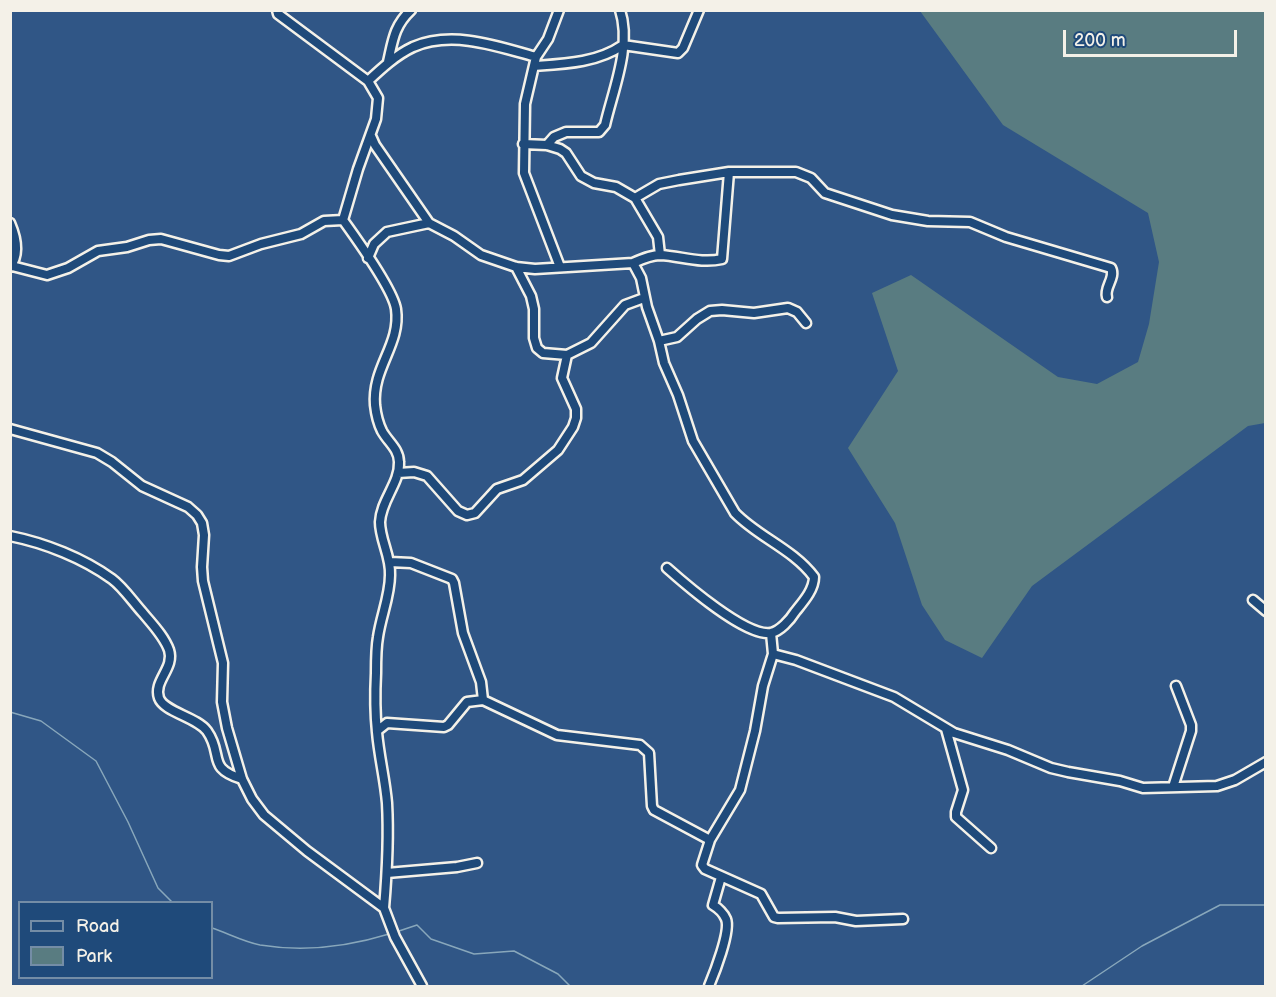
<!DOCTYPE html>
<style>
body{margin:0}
#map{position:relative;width:1276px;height:997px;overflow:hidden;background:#305686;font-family:"Balsamiq Sans",sans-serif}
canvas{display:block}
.frame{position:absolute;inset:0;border:12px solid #f4f1e8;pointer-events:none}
.legend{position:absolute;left:18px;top:901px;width:195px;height:78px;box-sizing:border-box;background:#1f4a7a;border:2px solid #748da6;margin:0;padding:8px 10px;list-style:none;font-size:18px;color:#f4f1e8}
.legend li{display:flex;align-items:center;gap:12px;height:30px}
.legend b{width:30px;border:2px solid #748da6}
.scale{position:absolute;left:1063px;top:30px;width:174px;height:27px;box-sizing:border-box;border:3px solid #f4f1e8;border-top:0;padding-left:8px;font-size:18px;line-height:21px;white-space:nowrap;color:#f4f1e8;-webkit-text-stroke:4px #1f4a7a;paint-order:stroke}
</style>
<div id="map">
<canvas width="1276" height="997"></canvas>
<div class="frame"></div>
<ul class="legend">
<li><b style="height:8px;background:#1f4a7a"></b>Road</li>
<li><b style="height:16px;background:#597c81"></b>Park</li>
</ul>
<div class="scale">200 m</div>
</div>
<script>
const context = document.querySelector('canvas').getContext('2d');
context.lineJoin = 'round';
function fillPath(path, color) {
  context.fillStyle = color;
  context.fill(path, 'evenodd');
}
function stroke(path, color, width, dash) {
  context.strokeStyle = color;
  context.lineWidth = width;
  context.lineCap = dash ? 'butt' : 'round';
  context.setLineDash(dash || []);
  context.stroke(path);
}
fillPath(new Path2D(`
 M920 11H1265V423L1248 426 1032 586 982 658 945 640 922 605 895 523 848 448 898 371 872 293 911 275 1058 377 1097 384 1138 362 1149 324 1159 262 1148 213 1003 125Z`), '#597c81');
stroke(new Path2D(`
 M10 712 41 721 96 761 128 822 158 888 172 902
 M212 928C227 933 244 942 260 945 303 952 347 947 389 934
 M396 932 417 925 431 939 474 954 514 951 558 974 570 986
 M1082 986 1142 946 1220 905H1266`), '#88a7bb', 1.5);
const minor = new Path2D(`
 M277 10 278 14 368 81 378 98 376 119 358 169 343 220C356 238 393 290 396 309 401 345 372 367 375 405 376 414 378 423 382 431 388 442 399 449 399 462 400 483 381 500 380 522 380 540 391 556 390 575 390 596 381 616 378 637 376 648 376 661 376 673 375 692 375 713 377 732 379 756 385 779 387 803 389 838 387 873 384 908
 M536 57 525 104 524 173 560 267
 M388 62C393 40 394 26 411 10
 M534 66C564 64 597 63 623 45L678 53 683 48 699 10
 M368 81C382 68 396 55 413 47 452 30 497 46 536 57L548 39 559 10
 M371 136 375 145 429 223
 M523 144 547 145 560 149 566 153 581 176 594 183 616 187 635 198 658 237 660 255
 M547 145 554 137 566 132H599L605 125C613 90 632 46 620 10
 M635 198 659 184 679 180 729 172H796L811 178 825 193 892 215 928 221 970 222 1006 237 1111 268C1116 278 1104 287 1107 297
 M10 223C16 237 20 254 10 267
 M368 258 374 244 387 232 429 223 454 236 481 255 516 267 535 269 633 263 641 278 647 307 659 341 664 363 678 395 693 441 735 513C758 537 793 549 814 577 814 590 803 602 795 612 790 620 780 631 771 633 746 637 685 584 667 568
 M633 263C642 259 651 255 660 255 681 256 701 264 722 259L729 172
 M12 266 47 275 68 268 98 251 127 247 149 240 161 239 219 255 229 256 261 244 301 234 324 221 343 220
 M516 267 531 296 534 309V338L537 348 543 353 567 355 591 343 625 305 644 298
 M659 341 677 337 697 319 710 311 722 310 754 313 788 308 797 312 806 323
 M10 429 97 453 112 462 142 486 188 507 197 515 202 523 204 535 202 567 203 581 223 663 222 702 227 728 242 779 252 799 264 815 307 851 384 908 395 937 422 986
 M398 473 414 472 427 476 458 511 467 515 475 513 497 489 523 480 558 450 573 427 576 418V409L562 378 567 355
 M10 536C45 543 83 558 112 579 123 587 133 602 143 613 152 624 164 636 169 650 175 668 153 681 159 698 164 712 197 717 207 731 224 755 206 768 242 779
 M390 562 411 563 452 579 454 583 463 633 481 682 483 700
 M1253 600 1266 611
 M771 633 773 654 763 686 755 731 740 790 710 840 702 865 705 869 761 894 774 917 778 918 835 917 856 921 903 919
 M773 654 796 660 894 697 954 733 1008 750 1051 768 1068 772 1120 781 1143 788 1217 786 1235 780 1266 762
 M946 729 963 790 956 812V817L991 848
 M377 731 387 723 444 727 448 725 467 702 483 700 557 735 640 745 649 753 652 806 654 810 710 840
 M1173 787 1191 731V725L1176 686
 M387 873 457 867 477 863
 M709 986C714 974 731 931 726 919 724 914 718 908 713 905L721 877`);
stroke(minor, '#f4f1e8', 13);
stroke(minor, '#1f4a7a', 8);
</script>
